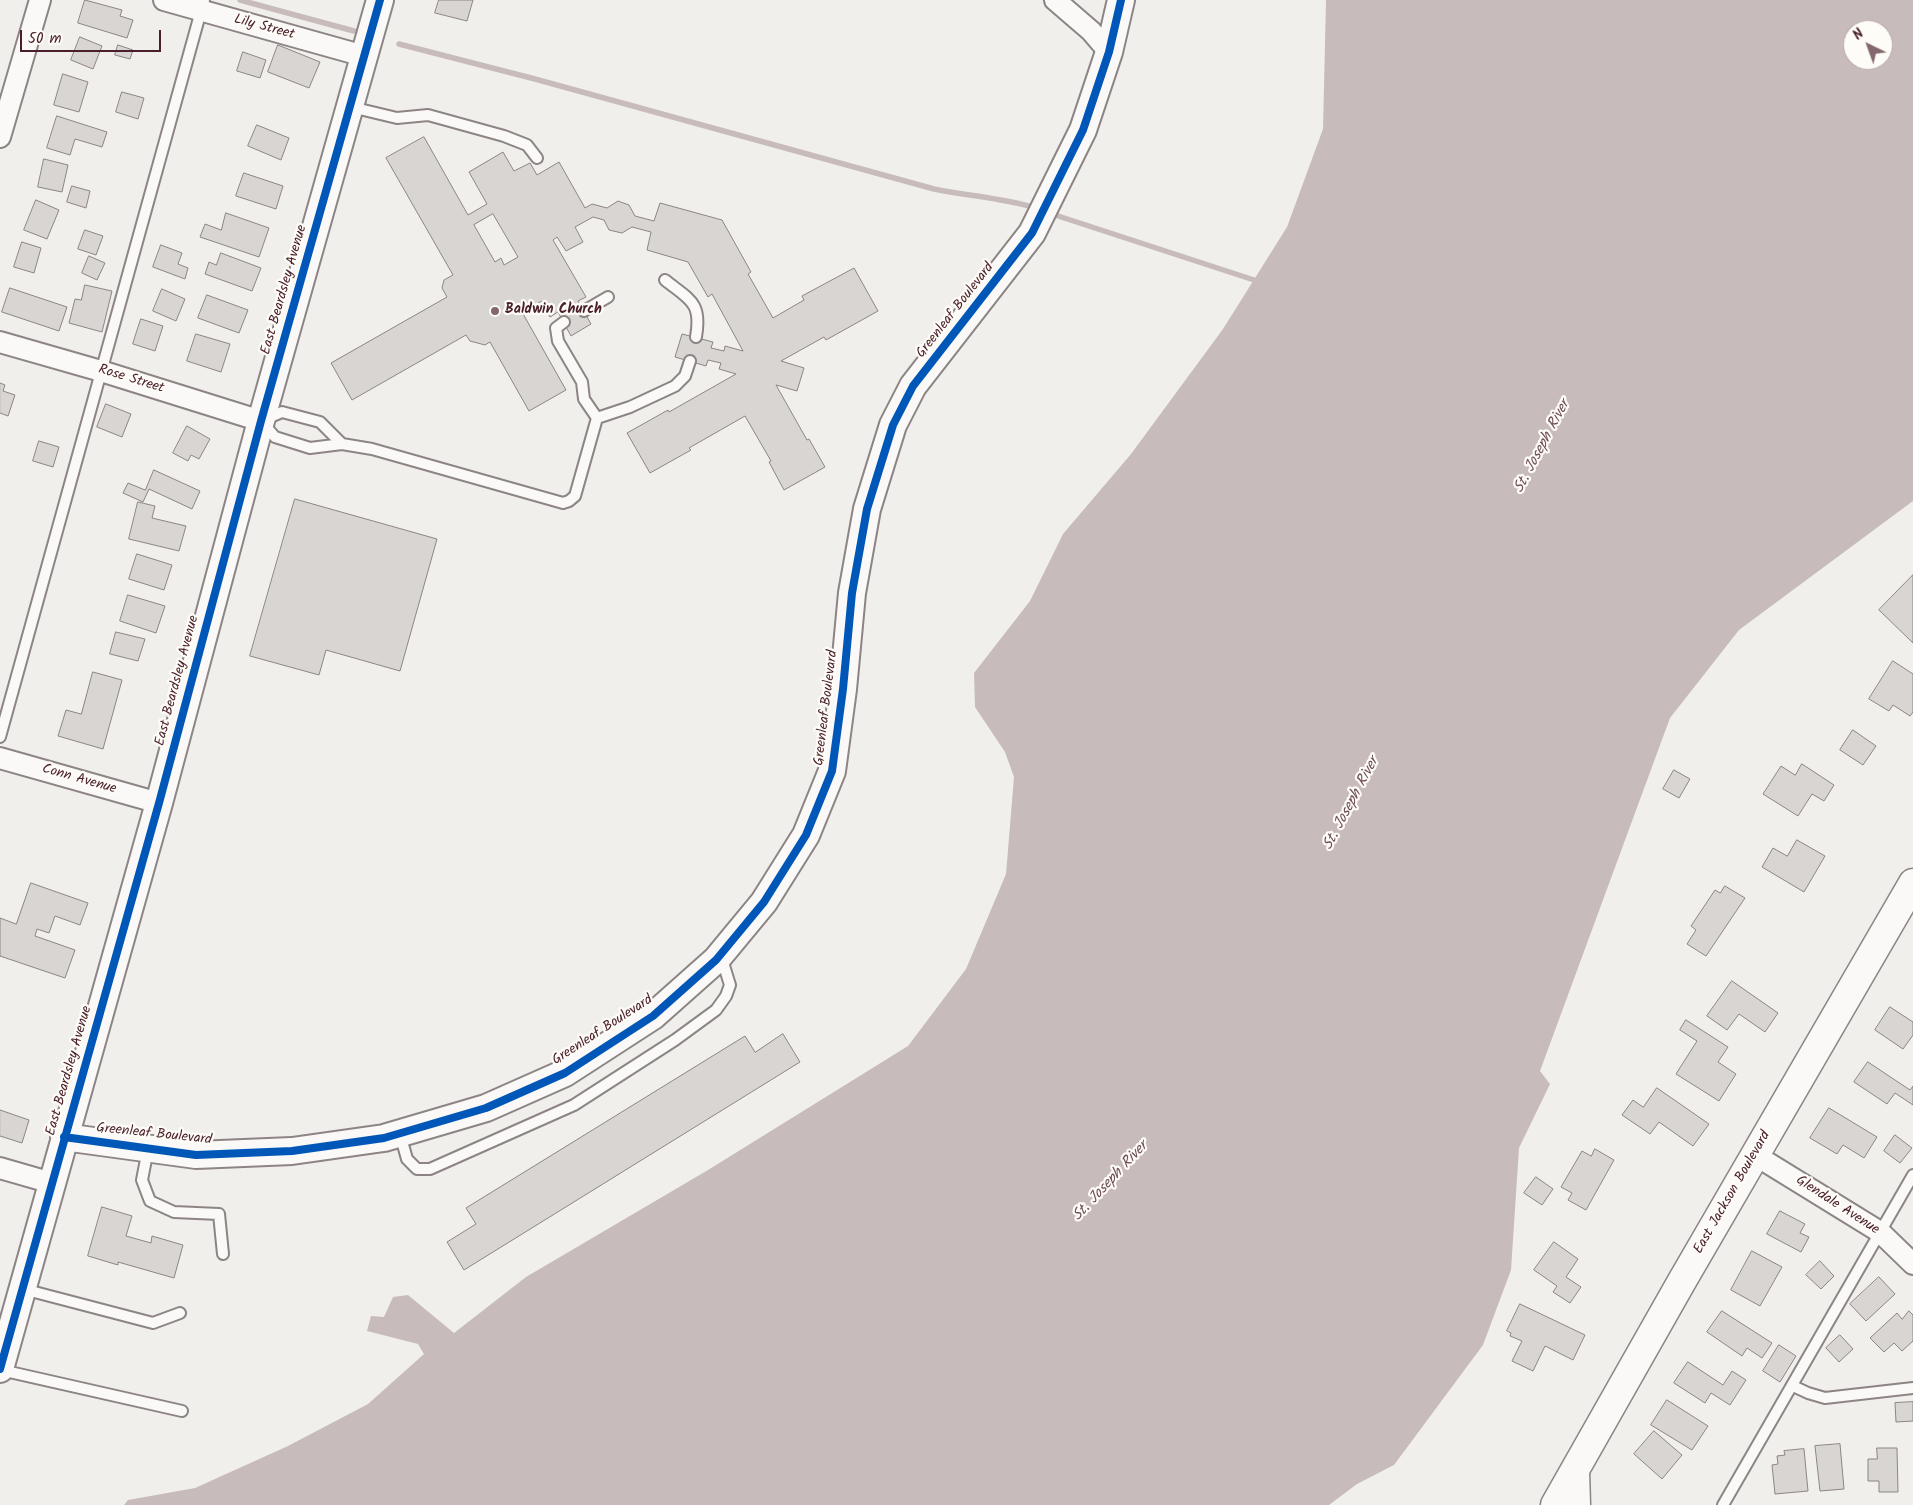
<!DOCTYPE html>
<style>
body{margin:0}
#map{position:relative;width:1913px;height:1505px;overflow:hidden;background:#f1efec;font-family:Kalam,sans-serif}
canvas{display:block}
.north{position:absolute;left:1843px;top:20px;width:50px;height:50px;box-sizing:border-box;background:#fdfcf7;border:1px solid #b5a4a5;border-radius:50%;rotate:318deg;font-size:14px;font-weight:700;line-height:20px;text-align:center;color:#4a1f2b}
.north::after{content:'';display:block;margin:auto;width:18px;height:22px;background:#84686f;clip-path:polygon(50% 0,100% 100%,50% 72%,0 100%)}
.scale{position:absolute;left:20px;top:30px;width:141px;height:22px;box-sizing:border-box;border:2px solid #4a1f2b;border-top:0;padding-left:6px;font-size:15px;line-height:18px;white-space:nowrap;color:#4a1f2b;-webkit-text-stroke:4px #fdfcf7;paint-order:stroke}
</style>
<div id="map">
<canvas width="1913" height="1505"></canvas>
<div class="north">N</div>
<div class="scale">50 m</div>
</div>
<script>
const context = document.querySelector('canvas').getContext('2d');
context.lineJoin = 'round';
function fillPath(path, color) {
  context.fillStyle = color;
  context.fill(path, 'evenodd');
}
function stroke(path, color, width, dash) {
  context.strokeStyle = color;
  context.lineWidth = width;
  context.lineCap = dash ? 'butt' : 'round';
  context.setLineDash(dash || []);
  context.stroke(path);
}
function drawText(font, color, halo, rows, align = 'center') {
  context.font = font + ' Kalam,sans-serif';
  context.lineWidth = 4.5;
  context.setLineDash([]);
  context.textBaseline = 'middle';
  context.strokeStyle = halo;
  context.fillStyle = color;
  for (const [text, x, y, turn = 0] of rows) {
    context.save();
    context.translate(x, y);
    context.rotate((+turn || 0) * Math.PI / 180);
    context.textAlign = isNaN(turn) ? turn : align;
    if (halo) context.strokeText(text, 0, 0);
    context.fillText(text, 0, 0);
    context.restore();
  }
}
fillPath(new Path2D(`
 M1326 0H1913V501L1739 630 1670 718 1540 1071 1550 1084 1519 1148 1511 1270 1483 1345 1394 1465 1357 1484 1329 1505H124L128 1500 195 1488 288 1446 368 1404 424 1354 418 1344 367 1331 371 1316 384 1317 393 1297 408 1295 454 1333 526 1277 708 1170 908 1046 966 969 1006 874 1014 777 1005 752 975 707 974 673 1030 601 1063 534 1131 454 1223 329 1287 227 1323 129ZM1853 30H1883V60H1853Z`), '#c8bbbb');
stroke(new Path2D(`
 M240 0 354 31
 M399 44 535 79 934 189C968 196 1003 198 1036 208
 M1049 213 1254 280`), '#c8bbbb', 5.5);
const building = new Path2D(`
 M85 0 122 10 120 16 133 20 127 38 78 23Z
 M439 0H473L467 21 435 13Z
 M80 37 102 46 93 69 71 60Z
 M118 45 133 50 130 59 115 55Z
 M278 45 320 62 309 88 268 72Z
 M243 52 266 60 260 78 237 71Z
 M63 74 88 82 79 112 54 105Z
 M122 92 144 98 138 119 116 112Z
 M57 116 107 132 102 147 75 139 70 155 47 148Z
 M257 125 289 138 281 160 248 146Z
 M424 137 468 215 487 204 469 172 503 152 514 171 530 163 537 175 559 162 585 208 592 204 607 208 618 201 629 205 635 216 654 221 660 203 722 220 751 272 748 274 773 318 804 300 802 296 854 268 878 311 826 340 824 337 781 361 804 368 797 391 776 385 807 440 809 439 825 467 784 490 769 462 771 461 745 416 689 448 691 450 650 473 627 433 668 410 669 412 736 374 719 369 721 363 708 360 706 366 675 357 682 334 713 342 711 348 724 351 725 346 743 351 712 294 708 297 688 262 647 250 651 232 632 227 622 233 609 230 604 220 593 217 575 227 583 242 566 251 557 237 553 240 586 297 578 301 591 324 571 336 558 312 550 317 542 301 522 312 566 390 529 411 490 342 485 345 470 341 466 335 352 400 331 363 447 297 442 288 444 280 453 275 386 158ZM493 214 518 257 504 265 501 258 495 262 474 225Z
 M44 159 68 165 62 192 38 187Z
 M244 173 283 186 276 209 236 196Z
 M72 186 90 191 86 208 67 202Z
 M36 200 59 210 47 239 24 230Z
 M226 213 269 228 259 257 200 237 205 224 221 230Z
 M85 230 103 236 96 255 78 249Z
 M22 242 41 248 34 273 14 267Z
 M161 245 182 253 178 264 188 268 185 279 153 267Z
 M221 253 261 268 252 291 205 274 209 262 216 265Z
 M89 256 105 263 97 280 82 273Z
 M85 285 112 291 102 332 69 323 75 299 81 300Z
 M10 288 67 307 59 331 2 312Z
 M162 289 185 299 176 321 153 311Z
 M207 295 248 310 239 333 198 318Z
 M141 319 163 326 155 351 133 344Z
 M196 334 230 344 221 372 187 361Z
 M0 383 5 385 3 391 15 395 8 416 0 413Z
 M106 404 131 414 122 437 97 427Z
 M187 426 210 439 199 459 191 455 188 461 173 453Z
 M39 441 59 447 53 467 33 461Z
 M154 470 200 491 192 509 149 489 143 502 123 493 128 483 145 490Z
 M295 499 437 539 400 671 326 650 319 675 250 656Z
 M138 502 155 506 152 518 186 526 179 551 129 539Z
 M137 554 172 565 164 590 129 579Z
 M1913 575V643L1879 610Z
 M128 595 165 606 156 633 120 621Z
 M116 632 145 639 138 661 110 654Z
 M1893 661 1913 674V712L1910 716 1893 705 1889 711 1869 699Z
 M93 672 122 680 103 749 58 736 66 710 81 714Z
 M1853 730 1876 746 1863 765 1840 750Z
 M1802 764 1834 785 1824 801 1812 794 1798 816 1763 794 1781 766 1795 775Z
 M1674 770 1690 779 1679 798 1663 789Z
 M1797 840 1825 856 1804 892 1762 867 1773 848 1787 856Z
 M31 883 88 903 80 925 55 916 49 933 37 929 35 936 75 950 65 978 0 956V918L16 924Z
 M1725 886 1745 898 1706 956 1687 944 1696 930 1691 926 1715 890 1720 893Z
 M1732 981 1778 1013 1765 1032 1739 1014 1727 1030 1707 1016Z
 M1890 1007 1913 1022V1035L1903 1049 1875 1030Z
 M1686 1020 1728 1047 1718 1062 1736 1074 1719 1101 1676 1074 1697 1041 1680 1030Z
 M783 1034 800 1062 464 1270 447 1242 476 1224 466 1208 745 1036 755 1052Z
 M1868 1062 1910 1090 1913 1086V1105L1895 1093 1887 1104 1854 1082Z
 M1657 1088 1709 1124 1693 1146 1659 1122 1650 1134 1622 1115 1633 1100 1643 1107Z
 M1829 1108 1877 1137 1864 1158 1843 1145 1837 1154 1810 1138Z
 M0 1110 29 1120 22 1143 0 1136Z
 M1895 1135 1912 1148 1900 1163 1884 1151Z
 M1595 1149 1614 1160 1586 1210 1568 1200 1572 1193 1561 1187 1582 1151 1591 1156Z
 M1536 1177 1553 1189 1542 1205 1524 1193Z
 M102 1207 132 1216 126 1236 151 1243 152 1236 183 1245 174 1278 118 1262V1265L88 1256Z
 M1780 1211 1805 1224 1800 1233 1809 1237 1801 1252 1767 1234Z
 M1554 1242 1578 1259 1566 1277 1581 1287 1570 1303 1553 1292 1557 1286 1534 1270Z
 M1752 1251 1782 1267 1760 1306 1731 1290Z
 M1820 1261 1834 1276 1821 1289 1806 1275Z
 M1879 1277 1895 1294 1866 1321 1850 1304Z
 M1520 1304 1585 1335 1573 1360 1545 1346 1533 1371 1512 1361 1522 1341 1510 1336 1511 1333 1507 1331Z
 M1722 1311 1772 1343 1762 1358 1747 1348 1742 1356 1707 1332Z
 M1909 1311 1913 1315V1341L1902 1351 1894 1343 1884 1352 1870 1338 1897 1313 1902 1319Z
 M1840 1335 1853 1349 1839 1362 1826 1348Z
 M1779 1345 1796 1356 1780 1382 1763 1371Z
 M1688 1362 1723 1385 1732 1371 1746 1380 1730 1405 1711 1393 1705 1403 1674 1383Z
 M1667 1400 1708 1426 1692 1450 1651 1425Z
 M1913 1402V1421L1896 1422 1895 1403Z
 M1654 1431 1682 1455 1662 1479 1634 1454Z
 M1840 1444 1844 1489 1820 1491 1815 1446Z
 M1877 1448H1897L1898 1492H1879V1481H1868V1459H1877Z
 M1804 1449 1808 1491 1775 1494 1772 1465 1778 1464 1777 1456 1785 1455 1784 1451Z`);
fillPath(building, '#d8d5d3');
stroke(building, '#8d8485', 1);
const service = new Path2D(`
 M351 107 397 118 428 115 504 136 527 145 537 158
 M665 280C690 300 702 302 696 337
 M584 311 608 297
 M564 322 556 328 558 341 582 382 584 399 597 418 630 407 675 386 685 376 690 361
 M342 444 320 422 282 412 261 421 275 437 310 448 342 444 372 449 563 503 569 501 575 496 597 418
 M0 737 204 0
 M400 1134 407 1159 417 1169H430L574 1105 675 1040 716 1010 726 996 730 985 721 956
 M148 1149 142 1180 150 1201 174 1212 219 1214 223 1254
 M23 1289 153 1323 180 1313
 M1 1370 182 1411
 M1793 1386 1808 1393 1825 1398 1913 1388
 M1723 1505 1913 1175`);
const minor = new Path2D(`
 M164 0 364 56
 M1055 0 1091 31 1109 52
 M0 137 40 0
 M0 342 101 371 261 421
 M0 758 159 803
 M1755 1155 1880 1232 1913 1264
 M0 1168 52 1183`);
const tertiary = new Path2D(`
 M64 1137 196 1155 292 1151 384 1138 486 1108 565 1073 653 1016 716 960 764 902 806 835 832 771 843 689 852 593 867 509 893 425 913 386 1032 233 1083 130 1109 52 1121 0
 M0 1369 159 803 261 421 380 0`);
const secondary = new Path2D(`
 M1555 1505 1682 1281 1913 883`);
const primary = new Path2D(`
 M1575 1471 1576 1505`);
stroke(service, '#8d8485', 14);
stroke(minor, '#8d8485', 24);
stroke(tertiary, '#8d8485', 30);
stroke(secondary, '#8d8485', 31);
stroke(primary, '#8d8485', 31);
stroke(service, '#faf9f7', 10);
stroke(minor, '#faf9f7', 20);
stroke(tertiary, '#faf9f7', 26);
stroke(secondary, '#faf9f7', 28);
stroke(primary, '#faf9f7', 28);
stroke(new Path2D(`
 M64 1137 196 1155 292 1151 384 1138 486 1108 565 1073 653 1016 716 960 764 902 806 835 832 771 843 689 852 593 867 509 893 425 913 386 1032 233 1083 130 1109 52 1121 0
 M0 1369 159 803 261 421 380 0`), '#0057b8', 8);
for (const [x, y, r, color] of [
 [495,311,5,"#84686f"]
]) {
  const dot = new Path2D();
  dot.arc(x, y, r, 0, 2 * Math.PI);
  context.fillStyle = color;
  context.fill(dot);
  stroke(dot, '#fdfcf7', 2);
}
drawText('14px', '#4a1f2b', '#fdfcf7', [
 ["Lily Street",264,28,15],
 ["East Beardsley Avenue",285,290,-74],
 ["Greenleaf Boulevard",956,311,-52],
 ["Rose Street",131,380,17],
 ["East Beardsley Avenue",178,681,-75],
 ["Greenleaf Boulevard",827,708,-83],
 ["Conn Avenue",79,780,16],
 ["Greenleaf Boulevard",603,1031,-33],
 ["East Beardsley Avenue",70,1071,-74],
 ["Greenleaf Boulevard",154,1135,6],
 ["East Jackson Boulevard",1733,1193,-60],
 ["Glendale Avenue",1837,1206,33]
]);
drawText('bold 14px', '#4a1f2b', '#fdfcf7', [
 ["Baldwin Church",505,311]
], 'left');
drawText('italic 15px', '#704e56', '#fdfcf7', [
 ["St. Joseph River",1543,447,-62],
 ["St. Joseph River",1352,804,-62],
 ["St. Joseph River",1111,1182,-47]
]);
</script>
